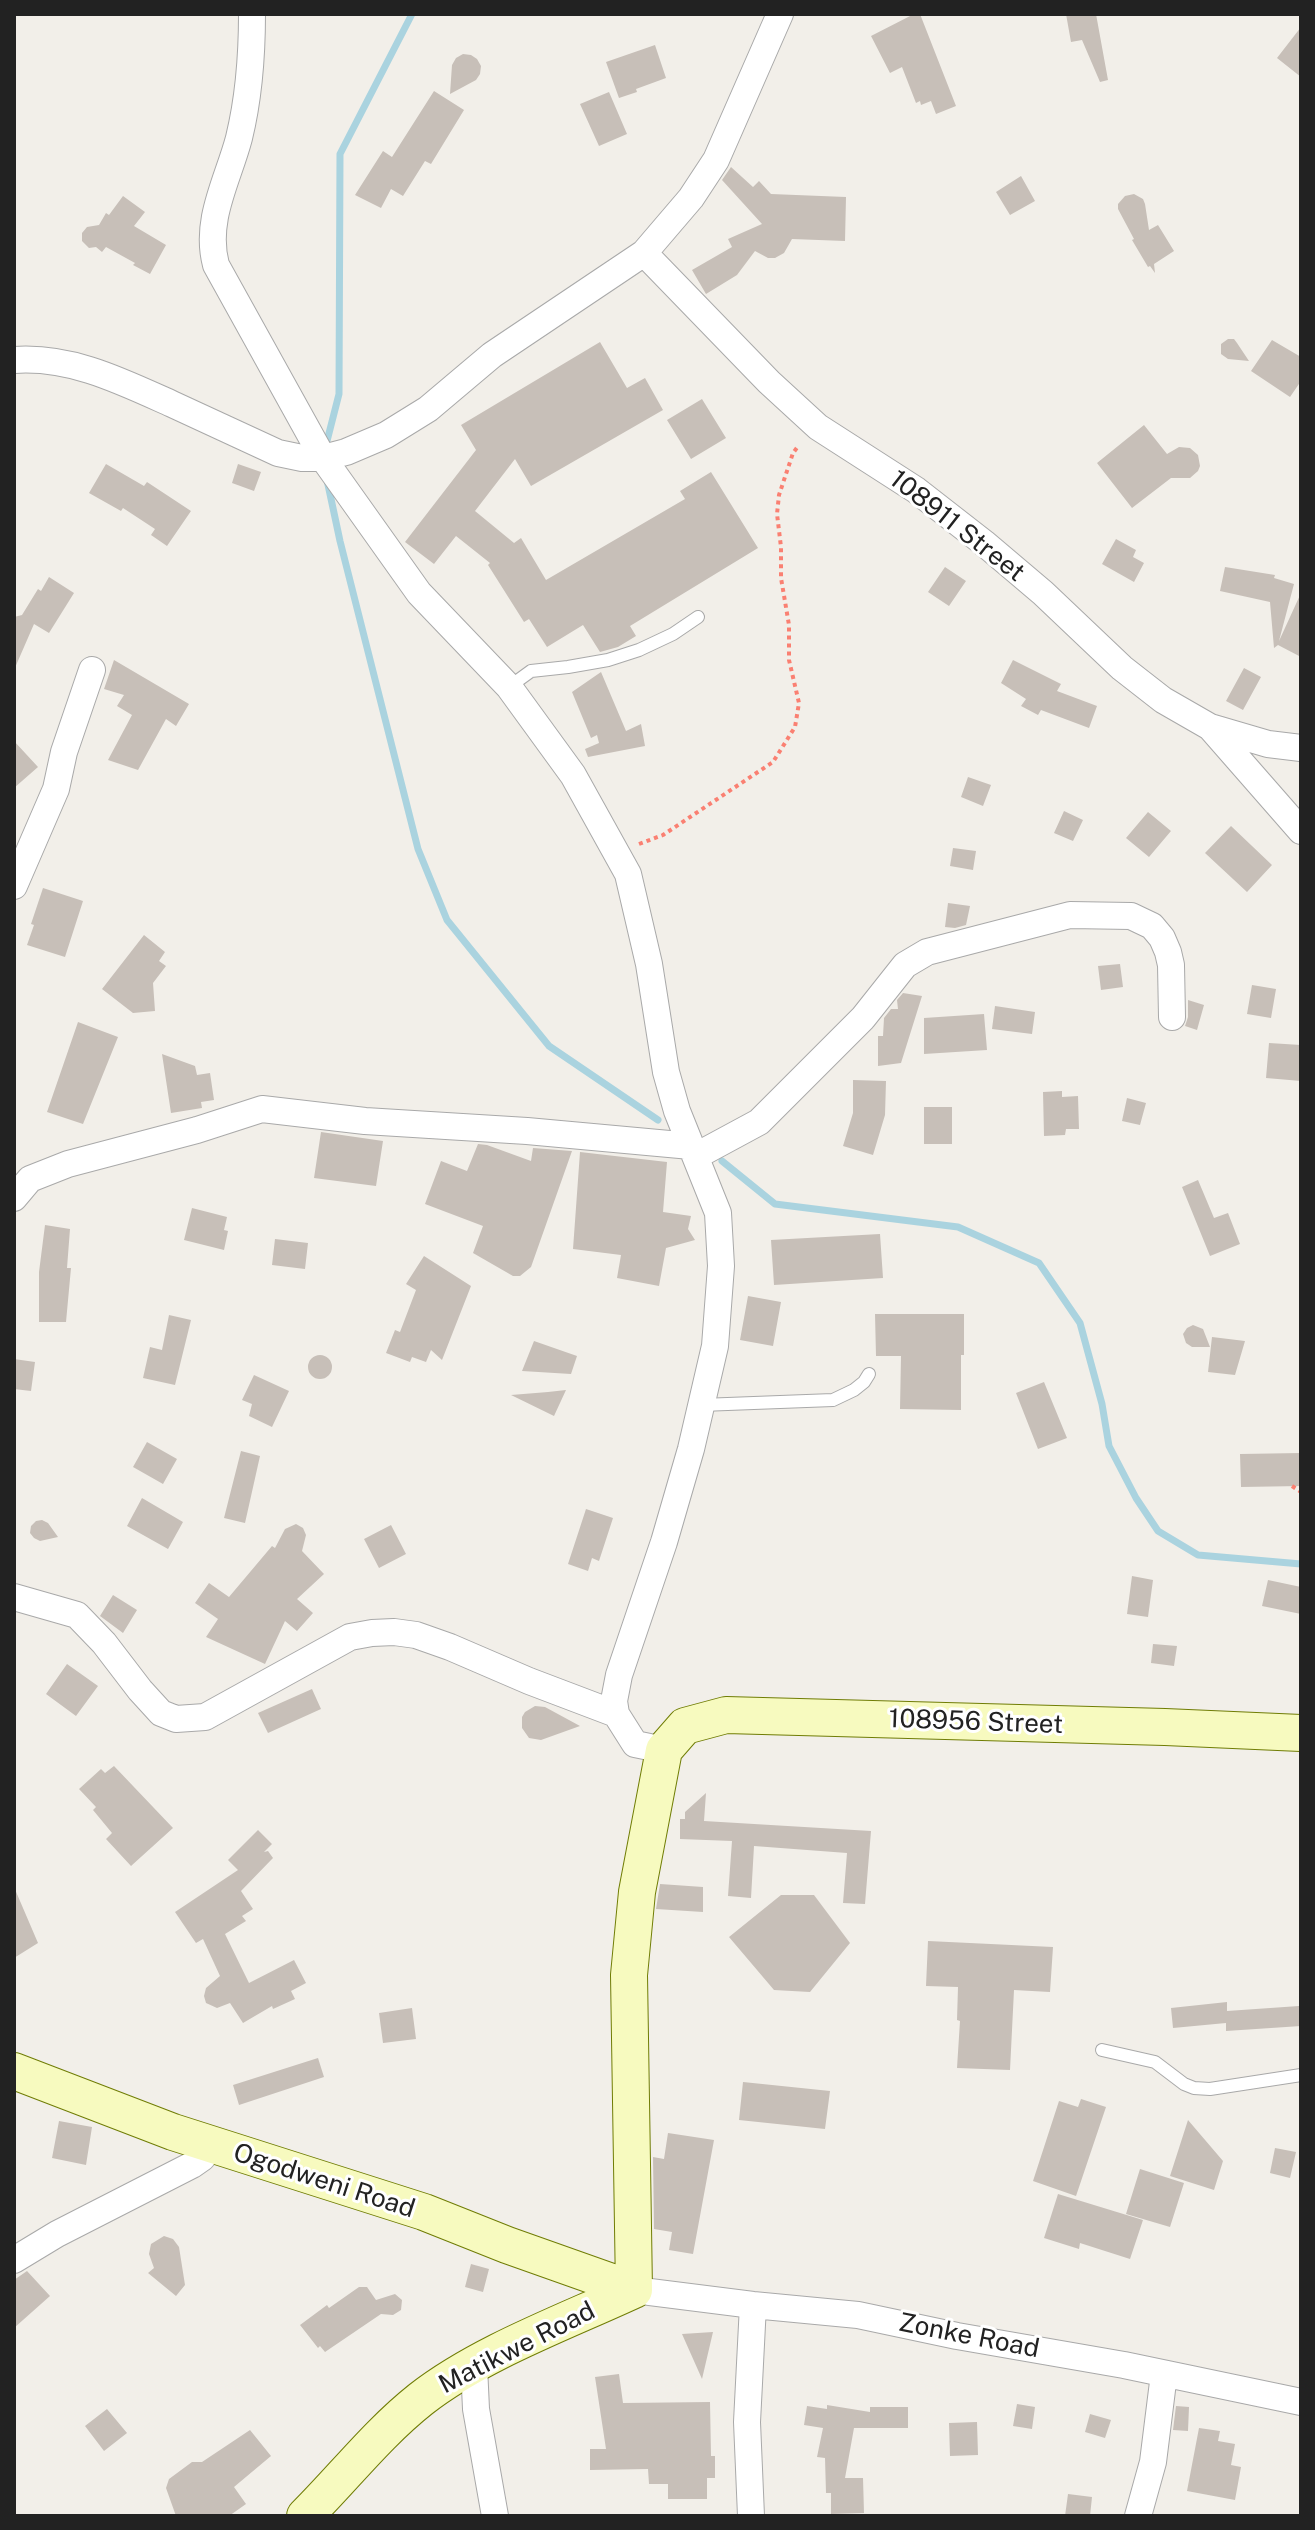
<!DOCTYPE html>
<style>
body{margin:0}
#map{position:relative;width:1315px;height:2530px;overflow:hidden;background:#f2efe9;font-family:"Public Sans",sans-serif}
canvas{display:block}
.frame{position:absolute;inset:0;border:16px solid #222;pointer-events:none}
</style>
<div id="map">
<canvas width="1315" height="2530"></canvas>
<div class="frame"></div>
</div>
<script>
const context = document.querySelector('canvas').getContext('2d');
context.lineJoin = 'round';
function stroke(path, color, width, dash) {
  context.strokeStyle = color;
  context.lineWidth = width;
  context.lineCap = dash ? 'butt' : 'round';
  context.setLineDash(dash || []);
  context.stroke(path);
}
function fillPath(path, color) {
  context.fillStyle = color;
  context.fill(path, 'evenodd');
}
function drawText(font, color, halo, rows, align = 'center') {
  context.font = font + ' "Public Sans",sans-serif';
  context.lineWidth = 6;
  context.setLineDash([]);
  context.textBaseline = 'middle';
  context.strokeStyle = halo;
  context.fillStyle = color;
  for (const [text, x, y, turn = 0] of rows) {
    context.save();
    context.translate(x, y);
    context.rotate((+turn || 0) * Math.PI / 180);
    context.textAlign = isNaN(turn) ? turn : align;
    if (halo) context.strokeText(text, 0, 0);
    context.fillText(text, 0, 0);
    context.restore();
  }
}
stroke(new Path2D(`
 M326 445 339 394 340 154 412 14
 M327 480 340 541 418 849 447 920 549 1046 658 1120
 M722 1161 775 1204 958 1227 1039 1263 1080 1323 1102 1404 1109 1446 1136 1498 1158 1531 1198 1555 1301 1564`), '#aad3df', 7);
fillPath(new Path2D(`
 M914 14H920L956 106 936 114 931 101 921 105 920 101 916 103 902 67 890 73 871 36Z
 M1066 14H1096L1108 80 1100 82 1082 40 1071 42Z
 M1301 27V77L1277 58Z
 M655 45 666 78 636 89 637 92 619 98 606 62Z
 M463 54 471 55 477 59 481 66 480 74 476 80 450 94 452 65 456 58Z
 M434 91 464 110 431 164 425 161 403 196 391 189 381 208 355 195 383 151 392 157Z
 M609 92 627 134 599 146 580 104Z
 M731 167 753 187 759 181 771 194 846 197 845 241 792 239 784 253 775 258H768L755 251 737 275 706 294 692 270 732 247 728 239 762 224 722 180Z
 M1021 176 1035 201 1010 215 996 192Z
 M1134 194 1143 199 1145 204 1149 230 1158 225 1174 251 1154 264 1155 273 1150 266 1148 267 1132 240 1134 239 1118 209V204L1125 196Z
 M123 196 145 212 134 226 166 245 150 274 133 265 135 263 106 247 102 252 96 247 89 248 82 241V233L87 227 99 225 106 213 109 215Z
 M1228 339H1234L1237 343 1249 361 1228 359 1221 354V344Z
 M1272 340 1301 357V381L1290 397 1251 371Z
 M600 342 627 388 645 378 663 410 531 486 515 459 475 511 514 543 521 538 546 580 685 499 680 491 711 472 758 548 630 626 636 636 618 647 600 652 583 625 547 647 529 619 524 622 488 565 490 563 456 536 434 564 405 542 476 450 461 425Z
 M702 399 726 438 691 459 667 420Z
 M1144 425 1167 454 1179 447 1190 448 1198 455 1200 466 1198 471 1190 478H1171L1132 508 1097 463Z
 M106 464 144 486 147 482 191 511 167 546 151 535 155 529 123 508 121 511 89 493Z
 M238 464 261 472 254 491 232 483Z
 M1116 539 1136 550 1133 557 1144 563 1134 582 1102 564Z
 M945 567 966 581 949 606 928 592Z
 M1225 567 1275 575 1274 578 1294 584 1279 641 1301 593V657L1278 645 1274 648 1270 602 1220 591Z
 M49 577 74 593 49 633 34 624 14 670V617L22 615 38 589 41 591Z
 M114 660 189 704 176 726 166 719 138 770 108 760 132 715 117 706 124 695 104 689Z
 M1013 660 1061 684 1057 691 1097 706 1089 728 1041 710 1038 715 1021 706 1026 699 1001 683Z
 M1244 668 1261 677 1243 710 1226 701Z
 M601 672 626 731 641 724 645 746 588 757 585 749 599 743 597 735 591 738 572 692Z
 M14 741 38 767 14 788Z
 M968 777 991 785 983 806 961 797Z
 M1064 811 1083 820 1073 841 1054 833Z
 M1148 812 1171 831 1149 857 1126 838Z
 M1231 826 1272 865 1247 892 1205 853Z
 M953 848 976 851 973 870 950 866Z
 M43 888 83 901 65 957 27 945 34 925 31 924Z
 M948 903 970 906 966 925 955 928 945 927Z
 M144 935 165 952 159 961 166 966 153 983 155 1011 133 1013 102 989Z
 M1120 964 1123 987 1101 990 1098 966Z
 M1252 985 1276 989 1271 1018 1247 1014Z
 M903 993 922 996 901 1063 878 1066V1036H883L884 1018 891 1009H898L897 1000Z
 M1188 1000 1204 1005 1197 1030 1185 1026 1188 1017Z
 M995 1006 1035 1012 1032 1034 992 1029Z
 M984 1014 987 1050 924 1054V1018Z
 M78 1022 118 1037 83 1124 47 1112Z
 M1269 1043 1301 1045V1081L1266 1078Z
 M162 1054 195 1066 197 1075 210 1073 214 1100 201 1102 202 1108 171 1113Z
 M853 1080 886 1081 885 1115 873 1155 843 1146 853 1113Z
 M1062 1091V1097L1078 1096 1079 1129H1066L1065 1135 1044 1136 1043 1092Z
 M1127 1098 1146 1103 1140 1125 1122 1121Z
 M924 1107H952V1144H924Z
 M321 1132 383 1141 376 1186 314 1178Z
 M478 1144 487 1145 531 1161 533 1148 572 1151 531 1267 520 1276H513L473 1253 483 1226 425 1204 441 1161 467 1171Z
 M580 1152 667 1162 663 1212 691 1216 688 1229 695 1240 666 1248 659 1286 617 1278 621 1255 573 1249Z
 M1198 1180 1214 1218 1228 1213 1240 1244 1210 1256 1182 1187Z
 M192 1208 227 1217 224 1230 228 1231 224 1250 184 1240Z
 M45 1225 70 1229 67 1268H71L66 1322H39V1272Z
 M880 1234 883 1278 774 1285 771 1240Z
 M275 1239 308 1243 305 1269 272 1265Z
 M424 1256 471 1286 442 1360 431 1350 426 1362 412 1357 410 1362 386 1353 395 1330 400 1332 416 1290 406 1284Z
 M748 1296 781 1302 773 1346 740 1340Z
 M875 1314H964V1355H961V1410L900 1409 901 1356H876Z
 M169 1315 191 1320 175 1385 143 1378 150 1347 162 1350Z
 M1193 1325 1203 1329 1210 1347H1192L1186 1343 1183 1334 1187 1328Z
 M1212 1337 1245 1341 1235 1375 1208 1372Z
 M534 1341 577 1356 571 1374 522 1371Z
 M308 1367a12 12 0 1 1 24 0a12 12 0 1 1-24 0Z
 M14 1359 35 1362 31 1391 14 1389Z
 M254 1375 289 1391 272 1427 249 1416 252 1404 242 1400Z
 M1044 1382 1067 1438 1038 1449 1016 1393Z
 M566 1390 554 1416 511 1395 548 1392Z
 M147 1442 177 1459 163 1484 133 1467Z
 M241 1451 260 1456 245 1523 224 1518Z
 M1301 1453V1486L1241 1487 1240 1454Z
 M142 1498 183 1522 168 1549 127 1526Z
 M586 1509 613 1518 599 1561 592 1558 588 1571 568 1564Z
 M42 1520 48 1523 58 1537 40 1541 34 1538 30 1533 31 1526 36 1521Z
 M296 1524 303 1528 306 1535 302 1551 324 1574 297 1599 313 1613 297 1631 285 1621 265 1664 206 1637 218 1619 195 1603 209 1583 229 1597 272 1546 275 1548 285 1529Z
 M391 1525 406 1554 379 1568 364 1539Z
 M1132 1576 1153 1580 1148 1617 1127 1614Z
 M1268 1580 1301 1587V1614L1262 1606Z
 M113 1595 137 1610 123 1633 100 1616Z
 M1153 1644 1177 1646 1174 1666 1151 1663Z
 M67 1664 98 1686 76 1716 46 1694Z
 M312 1689 321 1709 268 1733 258 1713Z
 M535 1706 545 1707 580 1726 541 1740 529 1738 522 1728V1717L525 1712Z
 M114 1766 173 1828 131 1866 106 1839 112 1833 93 1810 96 1807 79 1789 101 1769 105 1773Z
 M706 1793 704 1821 871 1831 865 1904 843 1903 847 1853 754 1846 751 1898 728 1896 732 1841 680 1839V1819H685V1812Z
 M258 1830 272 1844 264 1852 268 1851 273 1858 241 1891 253 1909 242 1916 246 1921 225 1934 249 1983 294 1960 306 1983 291 1991 295 1999 273 2009 272 2006 243 2023 230 2003 217 2008 206 2003 204 1996 206 1988 220 1976 203 1939 196 1943 175 1912 238 1870 228 1860Z
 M660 1884 703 1887V1912L656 1909Z
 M14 1887 38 1943 14 1958Z
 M781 1895H814L850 1943 810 1992 774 1990 729 1937Z
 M928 1941 1053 1947 1050 1992 1014 1990 1010 2070 957 2068 960 2021 957 2020 958 1987 926 1986Z
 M1227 2002V2011L1299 2006 1301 2026 1226 2031V2023L1173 2028 1171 2008Z
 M412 2008 416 2039 383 2043 379 2013Z
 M318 2058 324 2077 239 2105 233 2085Z
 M743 2082 830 2091 825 2129 739 2120Z
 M1081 2099 1106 2107 1076 2196 1033 2181 1059 2101 1078 2107Z
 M1188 2120 1223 2161 1214 2190 1170 2176Z
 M59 2121 92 2127 86 2165 52 2158Z
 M668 2133 714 2140 693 2254 669 2250 672 2232 654 2229 653 2157 664 2159Z
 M1275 2148 1296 2152 1290 2178 1270 2173Z
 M1140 2169 1184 2183 1170 2227 1126 2214Z
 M1058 2194 1143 2220 1130 2259 1080 2243 1079 2249 1044 2238Z
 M164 2236 173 2239 179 2247 185 2285 176 2296 148 2273 154 2268 149 2254 151 2244Z
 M471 2264 489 2269 483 2292 465 2287Z
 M27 2271 50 2296 14 2328V2280Z
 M359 2287H367L376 2300 395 2294 402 2300 401 2310 393 2315 381 2314 325 2352 320 2346 318 2348 300 2325 327 2305 329 2308Z
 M713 2332 702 2379 682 2334Z
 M619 2374 623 2403 710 2402 711 2456H715V2478H707V2499H668V2484H649L648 2469 590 2470V2449H606L595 2377Z
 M1017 2404 1035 2407 1032 2429 1013 2426Z
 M827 2405 870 2412V2407H908V2428H854L845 2478H863L864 2513 831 2514V2493H826L825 2458 817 2457 823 2428 804 2425 807 2406 827 2409Z
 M1176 2406 1189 2407 1188 2431 1173 2430Z
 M107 2409 127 2433 104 2451 85 2426Z
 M1090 2414 1111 2420 1105 2438 1085 2432Z
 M977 2422 978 2455 950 2456 949 2423Z
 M1199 2428 1220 2431 1218 2441 1235 2444 1231 2465 1241 2467 1235 2500 1187 2491Z
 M250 2430 271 2456 234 2487 246 2504 229 2516H176L166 2488 169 2479 192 2462H202Z
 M1068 2494 1092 2497 1090 2516H1065Z`), '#c7bfb8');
const lane = new Path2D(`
 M509 687 531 671 568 667 608 660 639 650 673 634 698 617
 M701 1405 833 1400 854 1390 864 1382 869 1374
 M1102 2050 1155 2062 1184 2084 1194 2088 1210 2089 1301 2075`);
const street = new Path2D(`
 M252 14C252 56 249 97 239 138 228 180 204 220 216 265L323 458 419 593 509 687 573 775 628 874 649 964 666 1072 677 1111 718 1213 721 1266 715 1346 691 1449 664 1542 619 1675 614 1701 616 1714 635 1744 664 1750
 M644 253 769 382 818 427 916 490 984 543 1043 593 1122 668 1163 700 1210 727 1268 744 1301 748
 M14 360C71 356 121 381 172 404 207 420 242 436 278 453L302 458H323L346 452 386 435 428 409 492 355 644 253 691 198 716 160 780 14
 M1210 727 1301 831
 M14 886 56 789 64 752 92 670
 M696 1156 759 1122 863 1018 905 965 927 952 1070 915 1131 916 1152 926 1162 938 1168 952 1171 965 1172 1017
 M14 1198 30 1179 68 1164 197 1130 262 1109 365 1121 527 1131 691 1146
 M14 1597 77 1615 104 1643 140 1690 161 1713 176 1719 205 1717 350 1637 372 1633 394 1632 416 1635 450 1647 529 1681 616 1714
 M14 2260 57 2234 192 2165 202 2158 213 2145
 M634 2290 753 2305 858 2315 957 2336 1124 2365 1301 2402
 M474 2366 476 2409 495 2516
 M751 2516 747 2422 753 2305
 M1138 2516 1153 2462 1164 2374`);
const secondary = new Path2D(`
 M14 2071 173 2132 424 2212 507 2245 634 2290
 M634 2290 629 1975 637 1892 664 1750 685 1726 726 1715 1165 1727 1301 1733
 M305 2516C344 2477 378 2433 421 2399 480 2353 565 2322 634 2290`);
stroke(lane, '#a9a9a9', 14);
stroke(street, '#a9a9a9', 28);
stroke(secondary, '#707d05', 38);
stroke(new Path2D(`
 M639 844 663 835 773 762 795 727 799 703 789 660V625L781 578V547L777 514 779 495 793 453 799 445
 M1292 1486 1301 1492`), '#fa8072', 4, [4, 4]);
stroke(lane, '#fff', 12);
stroke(street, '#fff', 26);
stroke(secondary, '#f7fabf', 36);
drawText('26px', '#222', '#fff', [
 ["108911 Street",957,526,38],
 ["108956 Street",976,1722,2],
 ["Ogodweni Road",324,2181,18],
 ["Zonke Road",969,2336,11],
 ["Matikwe Road",517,2348,-27]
]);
</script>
